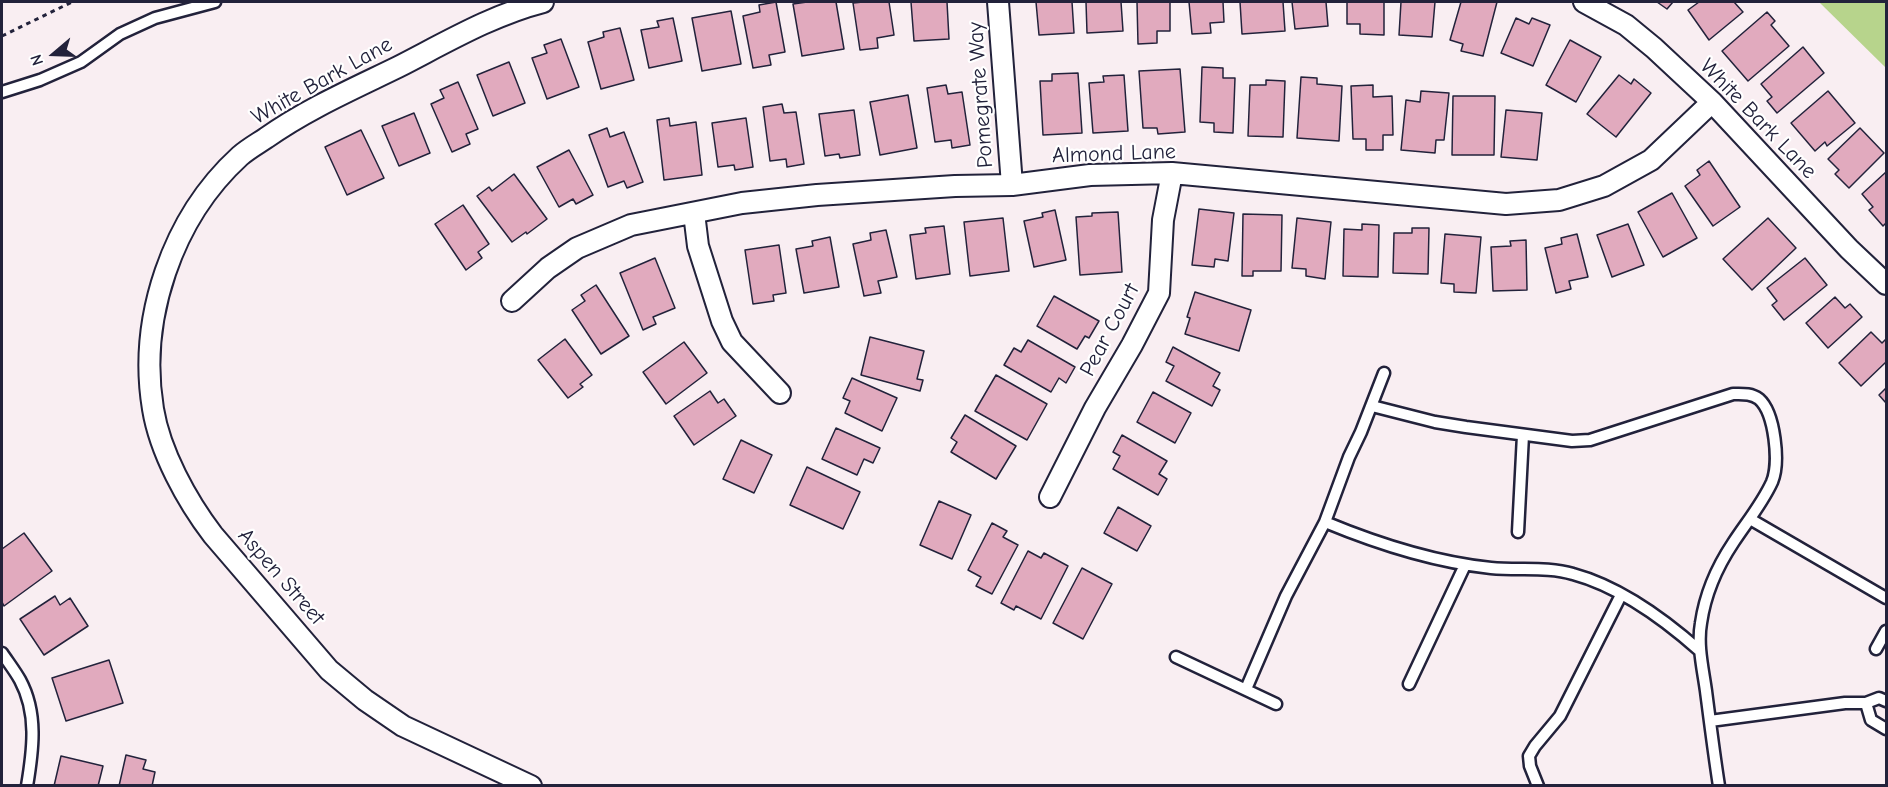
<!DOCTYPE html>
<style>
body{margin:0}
#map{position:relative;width:1888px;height:787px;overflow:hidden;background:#f9eef2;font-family:"Comic Neue",sans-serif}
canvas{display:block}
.frame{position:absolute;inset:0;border:3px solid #22223b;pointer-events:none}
.north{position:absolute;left:24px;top:24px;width:60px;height:60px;-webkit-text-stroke:4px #fff;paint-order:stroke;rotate:251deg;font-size:16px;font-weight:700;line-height:24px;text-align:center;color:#22223b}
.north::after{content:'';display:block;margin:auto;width:21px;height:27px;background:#22223b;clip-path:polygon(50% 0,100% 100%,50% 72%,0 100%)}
</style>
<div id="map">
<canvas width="1888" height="787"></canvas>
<div class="frame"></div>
<div class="north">N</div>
</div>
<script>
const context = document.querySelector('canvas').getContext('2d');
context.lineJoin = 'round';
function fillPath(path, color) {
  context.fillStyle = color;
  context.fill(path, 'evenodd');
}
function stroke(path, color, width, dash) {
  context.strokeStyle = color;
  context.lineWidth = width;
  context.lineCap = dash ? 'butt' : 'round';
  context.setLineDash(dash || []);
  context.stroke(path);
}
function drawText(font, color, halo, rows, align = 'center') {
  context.font = font + ' "Comic Neue",sans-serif';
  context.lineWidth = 4.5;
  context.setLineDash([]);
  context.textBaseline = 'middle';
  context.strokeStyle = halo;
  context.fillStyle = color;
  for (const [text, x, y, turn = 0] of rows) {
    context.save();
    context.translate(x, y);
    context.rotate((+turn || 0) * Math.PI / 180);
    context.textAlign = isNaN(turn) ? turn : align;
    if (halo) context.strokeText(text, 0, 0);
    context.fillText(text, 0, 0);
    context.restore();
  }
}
fillPath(new Path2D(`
 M1819 2H1886V68Z`), '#b7d48c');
const building = new Path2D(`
 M776 2 785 52 769 55 771 65 753 68 743 16 760 12 759 5Z
 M807 2H836L844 49 802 56 793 4Z
 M863 2H889L894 35 877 38 878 48 860 50 853 3Z
 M911 2H947L949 39 914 41Z
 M1036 2H1072L1074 33 1039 35Z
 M1086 2H1121L1123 31 1087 33Z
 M1137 2H1170V31H1157V43L1138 44Z
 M1189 2H1223L1224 22 1210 23 1211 33 1192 34Z
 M1240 2H1283L1285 31 1242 34Z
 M1292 2H1326L1328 26 1295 29Z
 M1347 2H1384V35L1360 34V24H1347Z
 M1401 2H1435L1432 37 1399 35Z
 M1461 2H1497L1483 56 1461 51 1463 44 1450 40Z
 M1657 2H1673L1667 9Z
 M1699 2H1734L1743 12 1709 40 1688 10Z
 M731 11 741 64 702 71 692 18Z
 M1767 12 1775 21 1771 25 1789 46 1748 81 1722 51Z
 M673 18 682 61 649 68 641 30 659 27 657 21Z
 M1516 18 1529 24 1532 18 1550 25 1533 66 1501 53Z
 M620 28 634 80 601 89 588 42 604 37 603 32Z
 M561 39 579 87 547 99 532 58 547 53 544 45Z
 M1570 40 1601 57 1576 102 1546 85Z
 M1803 47 1824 73 1777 113 1767 101 1772 97 1761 84Z
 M509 62 525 103 493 116 477 75Z
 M1202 67 1223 68V78H1235L1233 133 1214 132V123L1200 122Z
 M1180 69 1185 132 1158 134 1157 128H1143L1139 71Z
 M1078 73 1082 133 1043 135 1040 81H1052V74Z
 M1124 75 1128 131 1093 133 1089 83 1104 82 1103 76Z
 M1619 75 1631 84 1634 79 1651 93 1616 137 1587 114Z
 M1301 77 1317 78V84L1342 86 1339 141 1297 138Z
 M1266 80 1285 81 1283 137 1248 136 1250 85H1266Z
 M458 82 478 129 466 134 470 144 452 152 431 104 444 98 440 90Z
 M946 85 948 94 962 92 970 145 952 148 951 140 935 142 927 88Z
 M1373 85V97L1392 96 1393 135H1383V150H1366V139H1353L1351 86Z
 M1421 91 1449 93 1444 140H1436L1435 153 1401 150 1406 100 1420 102Z
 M1828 91 1855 123 1827 146 1825 142 1815 151 1791 123Z
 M908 95 917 148 880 155 870 102Z
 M1453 96H1495L1494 155H1452Z
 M782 104 784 113 796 112 804 164 787 167 786 159 770 161 763 107Z
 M854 110 860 155 840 158 839 154 825 156 819 114Z
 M1506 110 1542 113 1537 160 1501 157Z
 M414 113 430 153 399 166 382 126Z
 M669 118 670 126 696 122 702 175 664 180 657 120Z
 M746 118 753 167 735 170 734 165 718 167 712 123Z
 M607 128 610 137 624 132 643 182 627 188 624 181 608 187 589 135Z
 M1860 128 1884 153 1849 188 1835 174 1839 170 1828 159Z
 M361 130 384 178 347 195 325 147Z
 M569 150 593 195 576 204 573 199 559 207 537 167Z
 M1709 161 1740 207 1713 226 1685 186 1700 175 1697 170Z
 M1886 172V223L1883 226 1869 210 1873 207 1862 194Z
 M514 174 547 219 527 234 526 232 512 242 477 196 489 187 492 191Z
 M1672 193 1697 238 1663 257 1638 212Z
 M463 205 489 244 478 252 482 258 466 270 435 224Z
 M1199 209 1234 213 1228 261 1215 259 1214 267 1192 265Z
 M1055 210 1066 260 1034 267 1024 221 1043 217 1042 213Z
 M1118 212 1122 272 1080 275 1076 217 1092 216V213Z
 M1243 214 1282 215 1281 271H1253V276H1242Z
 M1003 218 1009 271 970 276 964 222Z
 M1297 218 1331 222 1325 279 1306 276V269L1292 268Z
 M1768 218 1796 248 1752 290 1723 259Z
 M1362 224 1379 225 1378 277 1343 276 1344 229 1362 230Z
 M1628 224 1644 265 1612 277 1597 235Z
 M944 226 950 274 916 279 910 235 926 233 925 228Z
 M1412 228H1429L1428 274 1393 273 1394 233H1412Z
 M886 230 897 277 878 281 881 293 864 296 853 244 871 240 870 233Z
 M1445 234 1481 237 1476 293 1454 292V284L1441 283Z
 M1577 234 1588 277 1569 281 1571 289 1556 293 1545 248 1562 244 1561 238Z
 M830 237 839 287 804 293 796 249 813 246 812 241Z
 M1526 240 1527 290 1493 291 1491 247 1511 246 1510 241Z
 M779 245 786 293 773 295 774 301 753 304 745 250Z
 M655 258 675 308 653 317 656 324 643 330 620 273Z
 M1805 258 1827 285 1784 320 1772 305 1777 301 1767 288Z
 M596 285 629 336 601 354 572 310 585 301 581 295Z
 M1195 292 1251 310 1239 351 1185 334 1190 318 1187 317Z
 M1054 296 1099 321 1089 338 1085 336 1077 349 1037 326Z
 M1835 297 1845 308 1850 304 1862 317 1828 348 1806 323Z
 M1871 332 1882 343 1886 339V362L1861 386 1839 363Z
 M870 337 924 351 917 379 923 380 920 391 861 375Z
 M565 339 592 375 580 384 583 387 568 398 538 360Z
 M1028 340 1075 367 1066 383 1059 378 1051 392 1004 365 1014 348 1021 352Z
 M684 342 707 373 666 404 643 372Z
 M1173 347 1220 373 1213 386 1220 390 1212 406 1166 381 1174 366 1166 362Z
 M996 375 1047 404 1027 440 975 411Z
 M852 378 897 398 882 431 845 413 850 401 843 398Z
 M1886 388V403L1879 395Z
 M710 391 718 403 724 399 736 416 694 445 674 416Z
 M1153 392 1191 413 1175 443 1137 422Z
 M965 415 1016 446 996 479 951 452 957 442 951 438Z
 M836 428 880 448 873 463 864 459 857 475 822 459Z
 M1122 435 1167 461 1159 474 1167 479 1158 495 1113 469 1120 456 1113 452Z
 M741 440 772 455 754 493 723 479Z
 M807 467 860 492 843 529 790 505Z
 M939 501 971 515 952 559 920 545Z
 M1118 507 1151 526 1137 551 1104 533Z
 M992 523 1007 531 1003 537 1018 545 992 594 976 586 981 577 968 570Z
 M24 533 52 571 4 606 2 602V549Z
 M1028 551 1041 558 1044 553 1068 566 1041 619 1016 606 1014 610 1001 603Z
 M1082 568 1112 584 1083 639 1053 623Z
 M55 596 60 605 70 598 88 626 44 655 20 619Z
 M109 660 123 703 66 721 52 678Z
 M126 755 146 760 143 769 155 772 152 786H119Z
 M61 756 103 766 98 786H54Z`);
fillPath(building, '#e1aabe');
stroke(building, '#22223b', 1.5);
const lane = new Path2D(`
 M2 92 40 80 81 62 120 34 155 18 215 2
 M1372 406 1435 422 1466 427 1572 441 1590 440 1733 394C1742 394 1751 393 1759 399 1775 413 1780 463 1772 482 1762 504 1746 523 1733 543 1717 567 1705 595 1701 623 1697 645 1703 669 1706 691 1710 722 1714 754 1719 786
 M1750 519 1886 598
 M1325 522C1378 544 1433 562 1491 568 1518 571 1547 566 1573 574 1621 587 1664 619 1700 651
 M1518 532 1523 435
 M1876 649 1886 631
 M2 653C8 662 15 671 20 680 38 713 33 750 27 786
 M1176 657 1276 704
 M1409 684 1465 565
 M1246 689 1286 596 1325 522 1349 457 1361 432 1384 373
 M1866 703 1871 720 1886 729
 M1710 721 1845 703H1866L1879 698 1886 701
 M1538 786 1530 766 1529 756 1535 746 1560 716 1621 595`);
const street = new Path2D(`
 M998 2 1012 185
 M1584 2 1626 25 1654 48 1712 102 1849 249 1886 284
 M694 213 698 246 722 321 732 342 780 393
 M512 301 548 268 577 248 631 225 742 203 817 195 955 186 1012 185 1090 175 1172 173 1506 204 1559 200 1604 186 1651 160 1712 102
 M1050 497 1095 408 1132 345 1159 293 1163 220 1172 173
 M531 786 403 726 365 700 329 670 213 535C187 501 160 452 153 409 138 319 172 218 240 156 248 149 257 144 266 138 307 109 353 89 398 67 445 43 492 15 543 2`);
stroke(lane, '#22223b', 15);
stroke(street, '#22223b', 24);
stroke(new Path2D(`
 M2 36 72 2`), '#22223b', 3, [4.5, 4.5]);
stroke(lane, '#fff', 10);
stroke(street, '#fff', 20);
drawText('22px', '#22223b', '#fff', [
 ["White Bark Lane",322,81,-29],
 ["Pomegrate Way",981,95,-94],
 ["White Bark Lane",1758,119,46],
 ["Almond Lane",1114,154,-2],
 ["Pear Court",1110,330,-62],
 ["Aspen Street",281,577,49]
]);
</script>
